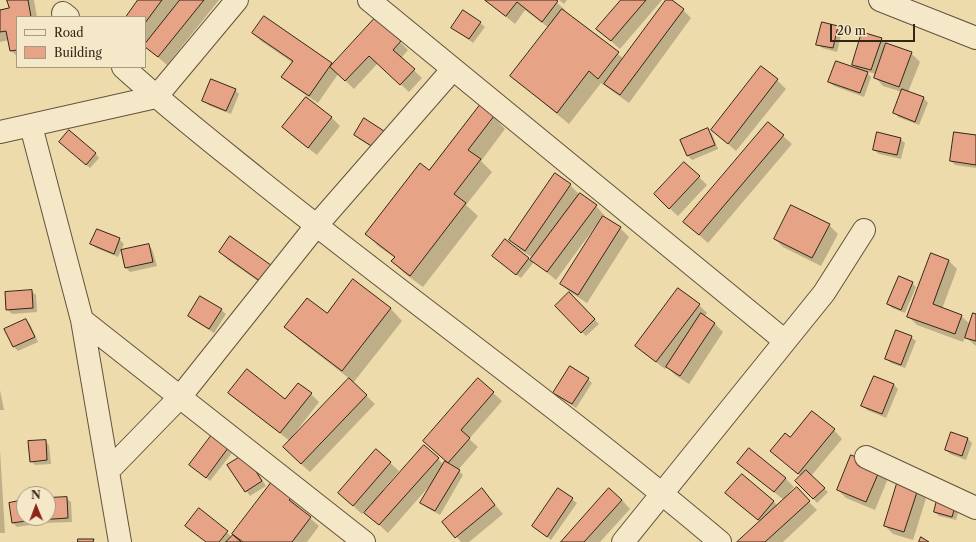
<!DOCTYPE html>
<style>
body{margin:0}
#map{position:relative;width:976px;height:542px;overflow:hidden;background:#eedbac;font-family:"Libre Caslon Text",serif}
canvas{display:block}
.legend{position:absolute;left:16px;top:16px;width:130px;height:52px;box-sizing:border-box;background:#f4e8c9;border:1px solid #a79a82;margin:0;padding:5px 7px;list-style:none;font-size:12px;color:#342617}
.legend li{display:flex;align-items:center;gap:8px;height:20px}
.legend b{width:20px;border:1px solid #a79a82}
.north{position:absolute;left:16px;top:486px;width:40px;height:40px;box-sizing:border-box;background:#f4e8c9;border:1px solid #a79a82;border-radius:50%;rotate:359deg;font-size:11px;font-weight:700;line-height:16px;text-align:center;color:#342617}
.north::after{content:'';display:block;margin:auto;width:14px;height:18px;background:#8f2418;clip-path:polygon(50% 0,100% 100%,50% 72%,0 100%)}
.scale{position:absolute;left:830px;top:24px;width:85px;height:18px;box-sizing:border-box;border:2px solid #342617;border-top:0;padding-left:5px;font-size:12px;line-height:14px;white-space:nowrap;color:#342617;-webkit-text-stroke:3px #f4e8c9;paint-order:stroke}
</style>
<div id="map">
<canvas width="976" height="542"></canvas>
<ul class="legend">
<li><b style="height:5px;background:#f4e8c9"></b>Road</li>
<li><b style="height:11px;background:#e6a385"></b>Building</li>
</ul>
<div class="north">N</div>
<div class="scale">20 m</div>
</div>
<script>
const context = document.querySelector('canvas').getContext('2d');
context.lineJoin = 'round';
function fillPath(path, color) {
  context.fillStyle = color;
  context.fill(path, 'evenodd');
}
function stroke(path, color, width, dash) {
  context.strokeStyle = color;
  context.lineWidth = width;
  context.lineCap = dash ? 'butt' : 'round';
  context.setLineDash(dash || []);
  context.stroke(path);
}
fillPath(new Path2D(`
 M8 0H34L37 17H17V56L11 51 9 40 0 42V11L10 9Z
 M140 0H219L167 65 147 48 145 49V17H127Z
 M485 0H554L565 10 564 12 624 59 667 0H670L683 10 691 18 629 103 601 83 569 124 524 87 512 76 549 28 525 10 515 24Z
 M559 0H567L564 4Z
 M622 0H662L620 49 597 29Z
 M264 17 333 64 400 42 408 50 401 58 422 78 409 92 378 63 354 89 338 74 318 103 291 85 283 77 293 63 261 41 253 33Z
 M480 23 485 27 473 43 453 28Z
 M837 27 842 31 837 52 822 48 817 44Z
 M881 39 885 43 884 48 911 53 920 62 908 92 924 98 928 103 919 125 898 117 894 112 902 92 883 86 875 77 876 74 865 71 871 77 864 97 834 86 829 82 859 70 853 64Z
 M777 80 786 89 736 151 712 130Z
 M235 90 239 94 231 114 208 105 204 100Z
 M306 98 332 118 340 126 317 155 292 136 284 127Z
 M480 106 494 117 505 129 481 161 492 172 466 205 478 216 423 287 404 273 392 261 395 258 378 246 367 234 430 172Z
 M707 130 712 134 718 149 692 160 688 156 681 140Z
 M383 132 388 136 378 151 359 139 355 135Z
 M783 136 792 144 708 243 684 222Z
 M976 136V168L955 165 951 161Z
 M900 139 905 143 901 159 879 154 874 150Z
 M64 146 95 153 99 158 90 168Z
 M699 177 707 185 678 216 664 203Z
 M570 185 580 195 596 206 604 215 602 217 620 228 629 237 587 303 570 292 561 284 602 221 600 220 556 280 534 262 521 278 497 260 505 240 531 261 533 258 518 248 510 240Z
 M829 225 838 234 821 266 783 247 775 239Z
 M230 237 272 291 228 260 220 252Z
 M119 239 124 244 118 257 96 248 91 243Z
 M148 245 152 249 157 266 130 272 126 268 122 250Z
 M931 255 949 261 957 269 942 309 961 316 970 324 976 315V346L965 337 963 342 917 325 908 316Z
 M354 280 391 309 402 321 353 383 375 404 310 472 292 456 290 441 238 401 229 393 285 400 311 394 319 402 292 437 293 438 350 379 297 338 286 326 327 314Z
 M912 283 916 287 905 313 892 308 888 304Z
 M31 291 36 295 37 312 12 314 7 309Z
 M569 293 599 324 586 336 556 306Z
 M201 297 221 310 226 314 214 333 193 320 189 315Z
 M699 305 707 313 704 317 715 324 723 332 689 384 675 375 667 367 665 369 645 354 636 346Z
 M26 320 30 324 38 342 18 351 14 347Z
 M911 337 916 341 905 368 891 363 886 358Z
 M478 379 502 401 469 439 478 447 458 470 463 475 440 515 426 507 422 503 432 483 388 533 364 511 362 514 339 493 376 450 399 471 383 490 384 491 438 459 444 465 450 464 433 449Z
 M588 379 592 383 576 408 559 397 555 393Z
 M894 385 898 389 886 418 867 410 863 406Z
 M0 390 4 410H0Z
 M834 430 842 439 811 476 828 492 817 503 796 481 801 476 780 459 790 439Z
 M211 437 232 453 210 481 191 465Z
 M968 439 972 443 966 460 950 454 946 450Z
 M45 441 49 445 51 464 35 465 31 461Z
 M0 450 5 533H0Z
 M852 457 889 476 875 510 846 498 838 490Z
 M249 459 266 486 250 496 228 466Z
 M738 463 785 478 794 487 786 497 787 498 796 489 817 510 783 542H738L760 522 735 501H773L778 506 784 500 747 471Z
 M900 478 928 492 913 540 893 534 885 526Z
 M271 484 290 499 299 507 298 508 319 526 307 542H206L199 509 232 537Z
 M558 489 577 503 551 540 533 526Z
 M482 490 503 514 469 542H461L443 522Z
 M66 498 71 502 72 522 43 523 39 519V518H48V499Z
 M622 500 630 509 600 542H562Z
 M24 501V518H35L36 524 17 527 13 523 10 504Z
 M961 502 956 520 939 516 935 512Z`), '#0003');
const building = new Path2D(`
 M7 0H28L31 17H17V50L10 51 6 31 0 32V10L9 8Z
 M138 0H162L145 23V17H126Z
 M180 0H204L158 57 145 47V44Z
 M485 0H556L558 1 542 22 517 2 506 16Z
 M621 0H646L611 41 596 29Z
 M666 0H672L684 9 620 95 604 84Z
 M562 9 619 52 598 79 589 71 557 113 510 76Z
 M463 10 481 22 469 39 451 28Z
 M264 16 332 63 309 96 281 77 293 61 252 33Z
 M375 18 401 41 393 50 415 69 400 85 369 56 345 81 330 67Z
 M822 22 838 26 833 48 816 45Z
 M862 32 882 38 871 70 852 65Z
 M886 43 912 52 899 87 874 78Z
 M836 61 868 72 860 93 828 82Z
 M761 66 778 79 728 144 711 130Z
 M211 79 236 89 226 111 202 101Z
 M902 89 924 97 915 122 893 113Z
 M306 97 332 117 308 148 282 127Z
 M480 105 494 116 468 150 481 159 454 194 466 203 410 276 391 261 395 257 365 234 420 163 429 170Z
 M364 118 384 131 373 147 354 135Z
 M768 122 784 135 699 235 683 222Z
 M708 128 715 145 687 156 680 140Z
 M69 130 96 153 86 165 59 142Z
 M877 132 901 138 897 155 873 150Z
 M954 132 976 135V165L950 161Z
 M684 162 700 176 669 209 654 194Z
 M555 173 571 184 525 251 509 240Z
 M580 193 597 205 547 272 530 260Z
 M791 205 830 224 812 258 774 239Z
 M603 216 621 227 578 295 560 284Z
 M97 229 120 238 114 254 90 244Z
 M230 236 275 268 264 284 219 252Z
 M505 239 529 258 516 275 492 256Z
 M149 244 153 262 125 268 121 250Z
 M931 253 949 260 933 304 962 315 955 334 907 317Z
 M899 276 913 282 901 310 887 304Z
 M353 279 391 308 342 371 284 327 307 298 327 313Z
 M678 288 700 304 656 362 635 346Z
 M32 290 33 308 6 310 5 292Z
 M569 292 595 319 581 333 555 306Z
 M200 296 222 309 209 329 188 316Z
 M701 313 715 323 680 376 666 367Z
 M973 313 976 314V341L965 338Z
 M26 319 35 337 13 347 4 329Z
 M896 330 912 336 901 365 885 359Z
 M570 366 589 378 572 404 553 393Z
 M247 369 285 399 298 383 312 393 280 433 228 393Z
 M874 376 894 384 882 414 861 406Z
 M349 378 367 395 301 464 283 447Z
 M478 378 494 392 461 430 470 438 448 463 423 441Z
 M812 411 835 429 798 474 770 451 785 433 790 437Z
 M951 432 968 438 962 456 945 450Z
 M211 436 228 448 206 478 189 465Z
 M46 440 47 460 30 462 28 441Z
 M424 445 439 458 379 525 364 513Z
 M749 448 786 478 774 492 737 463Z
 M376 449 391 462 353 506 338 493Z
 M245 454 262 481 245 492 227 465Z
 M851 455 881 467 866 502 837 490Z
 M445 461 460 470 435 511 420 503Z
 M806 470 825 488 813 499 795 481Z
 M742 474 774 501 758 520 725 493Z
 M899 477 920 483 904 532 884 526Z
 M271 483 291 498 289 500 311 517 292 542H243L232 534Z
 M797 487 810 501 765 542H737Z
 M482 488 495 505 455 538 442 522Z
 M558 488 573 498 547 537 532 526Z
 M609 488 622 500 584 542H561Z
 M939 492 958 497 952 517 934 512Z
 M67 497 68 518 38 520V518H48V498Z
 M24 500V518H32L33 520 12 523 9 503Z
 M199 508 228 531 219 542H206L185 526Z
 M233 535 241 542H226Z
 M921 537 929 542H919Z
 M78 539H94L93 542H78Z`);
fillPath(building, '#e6a385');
stroke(building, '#342617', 1);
const minor = new Path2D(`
 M369 0 785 341
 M880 0 976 38
 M63 13 68 17
 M123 67C167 107 213 143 259 180 411 302 571 416 720 542
 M31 126 82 320 120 542
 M0 132 156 97 237 0
 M82 320 364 542
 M866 457 976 508
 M108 471 180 397 316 226 453 69
 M623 542 824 293 864 230`);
stroke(minor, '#62533c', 24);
stroke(minor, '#f4e8c9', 22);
</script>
